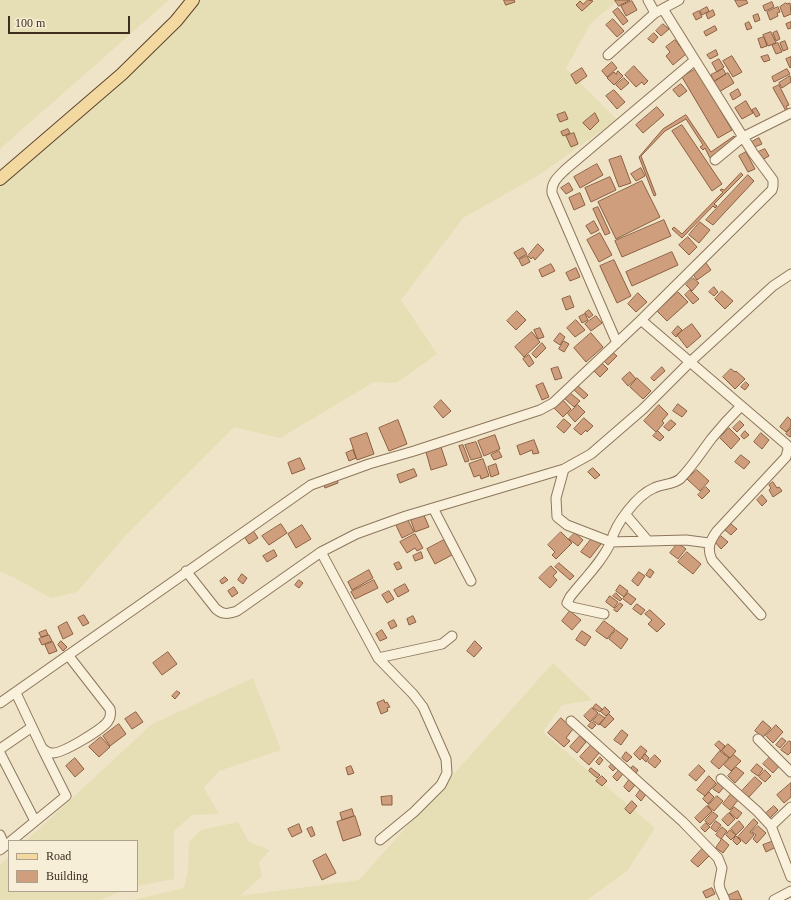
<!DOCTYPE html>
<style>
body{margin:0}
#map{position:relative;width:791px;height:900px;overflow:hidden;background:#f0e4c8;font-family:Georgia,serif}
canvas{display:block}
.legend{position:absolute;left:8px;top:840px;width:130px;height:52px;box-sizing:border-box;background:#f7eed8;border:1px solid #ada18e;margin:0;padding:5px 7px;list-style:none;font-size:12px;color:#3d2e20}
.legend li{display:flex;align-items:center;gap:8px;height:20px}
.legend b{width:20px;border:1px solid #ada18e}
.scale{position:absolute;left:8px;top:16px;width:122px;height:18px;box-sizing:border-box;border:2px solid #3d2e20;border-top:0;padding-left:5px;font-size:12px;line-height:14px;white-space:nowrap;color:#3d2e20;-webkit-text-stroke:3px #f7eed8;paint-order:stroke}
</style>
<div id="map">
<canvas width="791" height="900"></canvas>
<ul class="legend">
<li><b style="height:5px;background:#f3d9a0"></b>Road</li>
<li><b style="height:11px;background:#cf9f7d"></b>Building</li>
</ul>
<div class="scale">100 m</div>
</div>
<script>
const context = document.querySelector('canvas').getContext('2d');
context.lineJoin = 'round';
function fillPath(path, color) {
  context.fillStyle = color;
  context.fill(path, 'evenodd');
}
function stroke(path, color, width, dash) {
  context.strokeStyle = color;
  context.lineWidth = width;
  context.lineCap = dash ? 'butt' : 'round';
  context.setLineDash(dash || []);
  context.stroke(path);
}
fillPath(new Path2D(`
 M0 0H169L0 149Z
 M196 0H619L591 23 566 68 617 120 539 175 463 218 401 300 437 354 396 383 374 382 280 438 234 427 125 536 77 592 51 598 11 576 0 572V181Z
 M553 663 592 700 562 705 543 732 655 828 627 871 587 900H133L184 888 188 870 189 842 201 830 238 822 249 842 270 850 259 862 262 876 240 896 359 880Z
 M253 678 281 750 219 771 204 788 219 814 192 815 174 831V879L137 886V841H26L152 724Z
 M9 856V891H121L100 900H0V865Z`), '#e6deb5');
const building = new Path2D(`
 M504 0H514L515 2 506 5Z
 M588 0 593 1 582 11 576 5 580 1 583 4Z
 M615 0H630L619 6Z
 M735 0H746L748 3 739 7Z
 M632 1 637 10 626 16 621 6Z
 M772 2 774 7 765 11 763 6Z
 M786 3 787 4 790 3 791 14 784 17 780 7Z
 M707 7 709 11 702 15 700 11Z
 M778 7 780 12 777 13 778 16 770 20 767 12Z
 M618 8 628 21 623 25 613 12Z
 M713 10 715 15 708 19 706 14Z
 M699 11 702 17 696 20 693 14Z
 M758 14 760 20 755 22 753 16Z
 M613 19 624 31 617 37 606 25Z
 M749 22 752 28 747 30 745 24Z
 M791 22V28L788 29 786 24Z
 M663 24 669 29 661 36 656 31Z
 M715 26 717 30 706 36 704 32Z
 M777 31 780 39 776 41 773 33Z
 M771 32 776 43 768 46 763 35Z
 M654 33 658 37 653 43 648 39Z
 M764 37 767 46 761 48 758 39Z
 M675 40 686 54 673 65 666 56 670 52 666 47Z
 M785 41 788 49 783 51 780 43Z
 M778 43 782 52 776 54 772 45Z
 M716 50 718 55 710 59 707 55Z
 M768 55 770 60 764 62 761 57Z
 M732 56 742 72 733 77 723 61Z
 M791 57V67L790 68 786 59Z
 M719 59 724 67 717 72 712 63Z
 M612 62 617 68 607 77 602 71Z
 M634 66 648 81 644 85 642 82 636 87 625 75Z
 M582 68 587 76 576 84 571 75Z
 M696 69 732 130 718 138 682 77Z
 M723 69 726 74 714 81 711 75Z
 M787 69 790 74 774 82 772 77Z
 M618 71 623 76 614 85 607 78 614 72 616 74Z
 M728 73 734 83 719 92 713 83Z
 M790 76 791 82 782 88 779 83Z
 M624 78 629 83 621 90 616 85Z
 M681 84 687 91 679 97 673 90Z
 M779 85 789 105 786 106 788 110 786 111 773 88Z
 M738 89 741 95 733 100 730 94Z
 M614 90 625 102 617 109 606 96Z
 M746 101 753 113 742 119 735 108Z
 M657 107 664 115 643 133 636 125Z
 M756 108 760 115 756 117 752 110Z
 M565 112 568 119 560 122 557 115Z
 M595 113 599 121 590 130 583 123Z
 M686 115 711 152 734 136 736 139 710 158 705 148 703 150 700 147 703 145 686 119 665 131 641 156 656 195 654 196 639 157 663 129Z
 M682 125 722 184 712 191 672 131Z
 M568 129 570 133 563 136 561 132Z
 M574 133 578 144 571 147 566 136Z
 M759 138 762 144 752 148 750 143Z
 M765 149 769 156 760 161 756 153Z
 M746 152 755 169 748 172 739 156Z
 M621 156 631 183 619 187 609 160Z
 M597 164 603 175 580 188 574 177Z
 M641 168 645 176 636 181 631 174Z
 M741 173 743 175 714 204 717 206 715 208 713 206 682 238 672 229 674 227 682 234 723 192 720 190 722 189 724 190Z
 M748 175 754 181 713 225 706 220Z
 M610 177 616 190 591 202 585 188Z
 M642 181 660 217 616 239 598 202Z
 M569 183 573 190 566 194 561 188Z
 M580 193 585 205 574 210 569 198Z
 M598 207 610 233 605 235 593 209Z
 M664 220 671 236 622 257 615 241Z
 M594 221 599 230 591 234 586 226Z
 M700 222 710 230 699 243 689 235Z
 M600 233 612 255 599 262 587 240Z
 M688 237 697 247 689 255 679 245Z
 M538 244 544 250 535 260 533 257 531 259 528 256Z
 M523 248 527 254 518 259 514 253Z
 M672 252 678 265 632 286 626 272Z
 M527 256 530 262 522 266 519 260Z
 M614 260 631 296 617 303 600 266Z
 M706 263 711 270 697 280 692 273Z
 M551 264 555 271 542 277 539 270Z
 M576 268 580 277 570 281 566 273Z
 M693 278 699 283 692 291 686 285Z
 M714 287 718 292 714 296 709 292Z
 M690 290 699 299 693 304 685 295Z
 M722 291 733 301 725 309 715 299Z
 M678 292 688 302 667 321 657 311Z
 M638 293 647 302 636 312 628 304Z
 M570 296 574 307 566 310 562 299Z
 M589 310 593 315 589 318 585 313Z
 M517 311 526 320 516 330 507 321Z
 M585 314 588 320 582 323 579 317Z
 M596 316 602 323 591 331 585 324Z
 M576 320 585 330 575 337 567 328Z
 M692 324 701 336 687 348 677 335Z
 M678 326 682 330 676 337 672 333Z
 M540 328 544 337 538 339 534 330Z
 M532 332 540 342 524 357 515 347Z
 M560 333 565 337 560 345 554 341Z
 M591 333 603 347 586 362 574 348Z
 M564 341 569 344 564 352 559 349Z
 M542 343 546 348 536 358 532 354Z
 M611 351 617 356 608 365 603 360Z
 M529 355 534 363 529 367 523 359Z
 M602 363 608 369 600 377 594 371Z
 M558 367 562 378 555 380 551 369Z
 M662 367 665 371 654 381 651 378Z
 M731 369 735 372 736 371 745 379 735 389 723 377Z
 M630 372 636 379 628 386 622 379Z
 M637 378 651 391 643 399 630 387Z
 M746 382 749 385 745 390 741 387Z
 M543 383 549 397 542 400 536 386Z
 M577 385 588 395 584 399 573 389Z
 M569 392 580 401 574 407 564 398Z
 M562 399 571 409 563 417 553 407Z
 M441 400 451 411 443 418 434 407Z
 M678 404 687 411 682 417 673 411Z
 M578 405 585 412 575 422 568 414Z
 M659 405 668 414 662 421 664 423 656 432 644 421Z
 M788 417 791 420V426L786 432 780 427Z
 M584 418 593 426 587 432 586 430 581 435 574 429Z
 M564 419 571 425 564 433 557 427Z
 M398 420 407 444 389 451 379 428Z
 M671 420 676 424 669 431 664 427Z
 M740 421 744 425 737 432 733 428Z
 M729 428 740 439 731 449 720 438Z
 M791 428V436L790 437 786 434Z
 M658 431 664 437 660 441 653 436Z
 M745 431 749 435 744 439 741 436Z
 M367 433 374 454 357 460 350 439Z
 M761 433 769 440 762 449 754 442Z
 M495 435 500 449 484 456 478 441Z
 M534 440 539 453 533 454 532 450 520 455 517 446Z
 M476 442 482 457 471 460 465 445Z
 M463 445 469 461 465 462 459 446Z
 M441 447 447 465 431 470 426 452Z
 M353 450 356 458 349 461 346 453Z
 M499 451 502 457 494 460 491 455Z
 M741 455 750 462 744 469 735 462Z
 M300 458 305 469 292 474 288 463Z
 M483 459 489 476 481 479 480 475 474 477 469 464Z
 M496 464 499 474 491 477 488 467Z
 M593 468 600 475 595 479 588 472Z
 M414 469 417 476 400 483 397 475Z
 M697 470 709 481 700 491 687 479Z
 M337 479 338 483 325 488 324 484Z
 M773 482 777 488 779 487 782 491 773 497 769 490 771 488 769 485Z
 M706 487 710 491 702 499 698 495Z
 M762 495 767 501 762 506 757 500Z
 M423 513 429 527 415 532 410 518Z
 M407 518 414 532 402 538 395 523Z
 M281 524 287 533 269 545 262 536Z
 M731 524 737 529 731 535 725 530Z
 M302 525 311 539 296 548 288 534Z
 M252 529 258 538 249 544 243 535Z
 M561 532 572 543 556 559 552 555 555 552 548 545Z
 M575 533 583 540 578 546 569 539Z
 M415 534 423 548 417 551 415 548 407 553 400 542Z
 M721 536 728 542 721 549 715 542Z
 M593 537 601 544 590 558 581 552Z
 M444 540 452 555 435 564 427 549Z
 M678 543 686 549 678 559 670 553Z
 M274 550 277 556 267 562 263 556Z
 M421 552 423 558 415 561 413 556Z
 M687 552 701 564 693 574 678 562Z
 M399 562 402 568 397 570 394 564Z
 M559 563 574 576 570 580 555 567Z
 M551 566 557 572 553 576 557 580 550 588 539 578Z
 M650 569 654 572 650 578 646 575Z
 M369 570 373 578 352 590 348 582Z
 M639 572 645 576 638 586 632 581Z
 M242 574 247 578 243 584 238 580Z
 M225 577 228 580 222 584 220 581Z
 M299 580 303 583 299 588 295 585Z
 M374 580 378 588 355 599 351 592Z
 M405 584 409 591 398 597 394 590Z
 M620 585 628 591 624 597 616 591Z
 M234 587 238 593 232 597 228 591Z
 M389 591 394 599 387 603 382 595Z
 M616 593 622 599 620 601 613 596Z
 M628 593 636 599 631 605 623 599Z
 M610 596 618 602 614 608 606 602Z
 M620 603 623 605 617 612 614 610Z
 M637 604 645 610 641 615 633 609Z
 M650 610 665 624 657 632 648 624 652 620 645 614Z
 M570 611 581 620 572 630 562 621Z
 M84 615 89 623 83 626 78 618Z
 M413 616 416 622 409 625 407 619Z
 M394 620 397 626 391 629 388 623Z
 M604 621 615 629 607 639 596 631Z
 M67 622 73 634 63 639 58 627Z
 M46 630 48 635 41 637 39 633Z
 M382 630 387 638 380 641 376 634Z
 M616 630 628 639 621 649 609 639Z
 M582 631 591 637 585 646 576 640Z
 M49 635 52 641 42 645 39 639Z
 M61 641 67 647 63 651 58 645Z
 M475 641 482 648 474 657 467 651Z
 M53 642 57 651 49 654 45 645Z
 M168 652 177 664 162 675 153 663Z
 M177 691 180 693 175 699 172 696Z
 M384 700 385 703 387 702 390 707 387 708 388 711 381 714 377 703Z
 M596 704 602 709 600 712 593 708Z
 M605 707 610 712 606 716 601 712Z
 M592 708 598 713 590 722 584 716Z
 M136 712 143 722 132 729 125 719Z
 M599 714 605 718 599 725 593 721Z
 M609 714 614 719 605 728 600 724Z
 M561 718 573 729 566 738 570 741 564 747 548 733Z
 M763 721 771 728 763 737 755 731Z
 M592 722 596 725 592 729 588 726Z
 M119 724 126 734 110 746 103 736Z
 M776 725 783 732 773 743 766 736Z
 M622 730 628 735 621 745 614 740Z
 M580 736 586 742 577 753 570 747Z
 M101 737 110 747 99 757 89 747Z
 M782 738 786 741 780 748 776 745Z
 M719 741 725 746 721 751 715 745Z
 M789 741 791 742V752L788 755 781 750Z
 M728 744 736 751 730 758 722 751Z
 M591 745 599 753 589 765 580 757Z
 M641 746 647 751 640 760 634 754Z
 M720 751 729 758 719 769 711 762Z
 M626 752 632 757 627 762 622 758Z
 M645 754 649 758 646 762 642 758Z
 M655 755 661 761 655 768 648 762Z
 M734 755 741 761 731 771 724 765Z
 M772 755 781 764 773 773 763 764Z
 M600 757 603 760 599 765 596 762Z
 M75 758 84 769 75 777 66 766Z
 M614 762 618 766 613 771 609 767Z
 M757 764 763 769 758 776 751 771Z
 M699 765 705 771 696 781 689 775Z
 M351 766 354 773 348 775 346 768Z
 M633 766 638 770 636 773 631 769Z
 M736 767 744 773 735 783 728 776Z
 M591 768 600 775 597 778 589 771Z
 M619 770 623 774 617 781 613 777Z
 M765 770 771 776 765 782 759 777Z
 M602 776 607 781 602 786 596 781Z
 M709 776 716 783 705 796 697 790Z
 M755 777 762 783 748 798 741 792Z
 M629 780 635 785 629 792 624 787Z
 M718 783 724 787 719 793 713 789Z
 M791 783V797L784 803 777 795Z
 M641 789 647 793 641 801 636 796Z
 M709 792 714 797 708 804 703 799Z
 M731 794 738 800 730 810 723 804Z
 M392 796V805H382L381 797Z
 M717 796 723 801 714 811 708 806Z
 M632 801 637 806 630 814 625 809Z
 M707 806 712 811 700 823 695 818Z
 M774 806 778 810 769 819 765 814Z
 M734 807 742 813 737 819 730 813Z
 M352 809 354 816 342 820 340 813Z
 M713 812 718 816 710 825 705 821Z
 M729 813 735 819 728 826 722 820Z
 M355 816 361 835 343 841 337 822Z
 M754 819 758 823 750 832 754 835 746 844 738 837Z
 M716 821 721 825 716 832 711 828Z
 M739 821 744 827 736 835 731 829Z
 M706 823 710 827 705 832 701 828Z
 M299 824 302 832 292 837 288 829Z
 M758 826 766 833 757 843 753 839 756 835 752 832Z
 M312 827 315 835 311 837 307 829Z
 M722 827 727 831 721 839 716 835Z
 M730 830 736 835 731 840 726 835Z
 M736 836 741 841 737 845 733 841Z
 M722 839 729 845 723 853 716 848Z
 M774 841 776 847 766 852 763 845Z
 M703 848 710 855 698 867 691 861Z
 M326 854 336 873 322 880 313 861Z
 M712 888 715 894 706 898 703 892Z
 M738 891 742 900H729L727 896Z`);
fillPath(building, '#cf9f7d');
stroke(building, '#8d5f41', 1);
const minor = new Path2D(`
 M648 0 655 13
 M608 55 655 13 679 0
 M715 160 743 137 791 113
 M641 320 787 445 788 449 786 457 717 531C709 542 707 549 712 560L761 615
 M617 343 552 193C551 182 559 176 566 169L695 60
 M564 469 556 498 557 517 567 525 611 542C601 563 584 579 570 597L567 603 572 607 604 614
 M433 508 471 581
 M626 515 648 541
 M709 543 686 540 611 542C615 524 637 495 654 488 662 484 672 485 680 479 692 467 702 451 712 438 721 427 731 416 741 406
 M321 552 378 658 413 694 423 707 446 759 447 773 441 785 414 812 380 840
 M186 571 216 609C223 615 228 614 237 611L321 552 356 534 406 516 564 469 591 454 643 409 690 362 773 286 791 274
 M378 658 442 644 452 636
 M16 693 42 748C45 751 48 753 52 753 62 754 103 729 108 721 111 717 111 714 110 709L68 655
 M0 703 311 485 369 464 414 451 540 410 553 403 641 320 772 190 773 186V180L753 153 663 9
 M571 721 683 822 718 858 722 868 719 884 720 889 725 900
 M758 739 791 772
 M0 749 32 727
 M0 753 35 821
 M721 779 757 811 771 826 791 877
 M771 826 791 807
 M0 835 5 846
 M11 841 66 796 42 748
 M0 850 9 843
 M774 900 791 891`);
const major = new Path2D(`
 M0 179 122 74 176 21 193 0`);
stroke(minor, '#8d765c', 11);
stroke(major, '#5b4430', 14);
stroke(minor, '#faf1dc', 9);
stroke(major, '#f3d9a0', 12);
</script>
